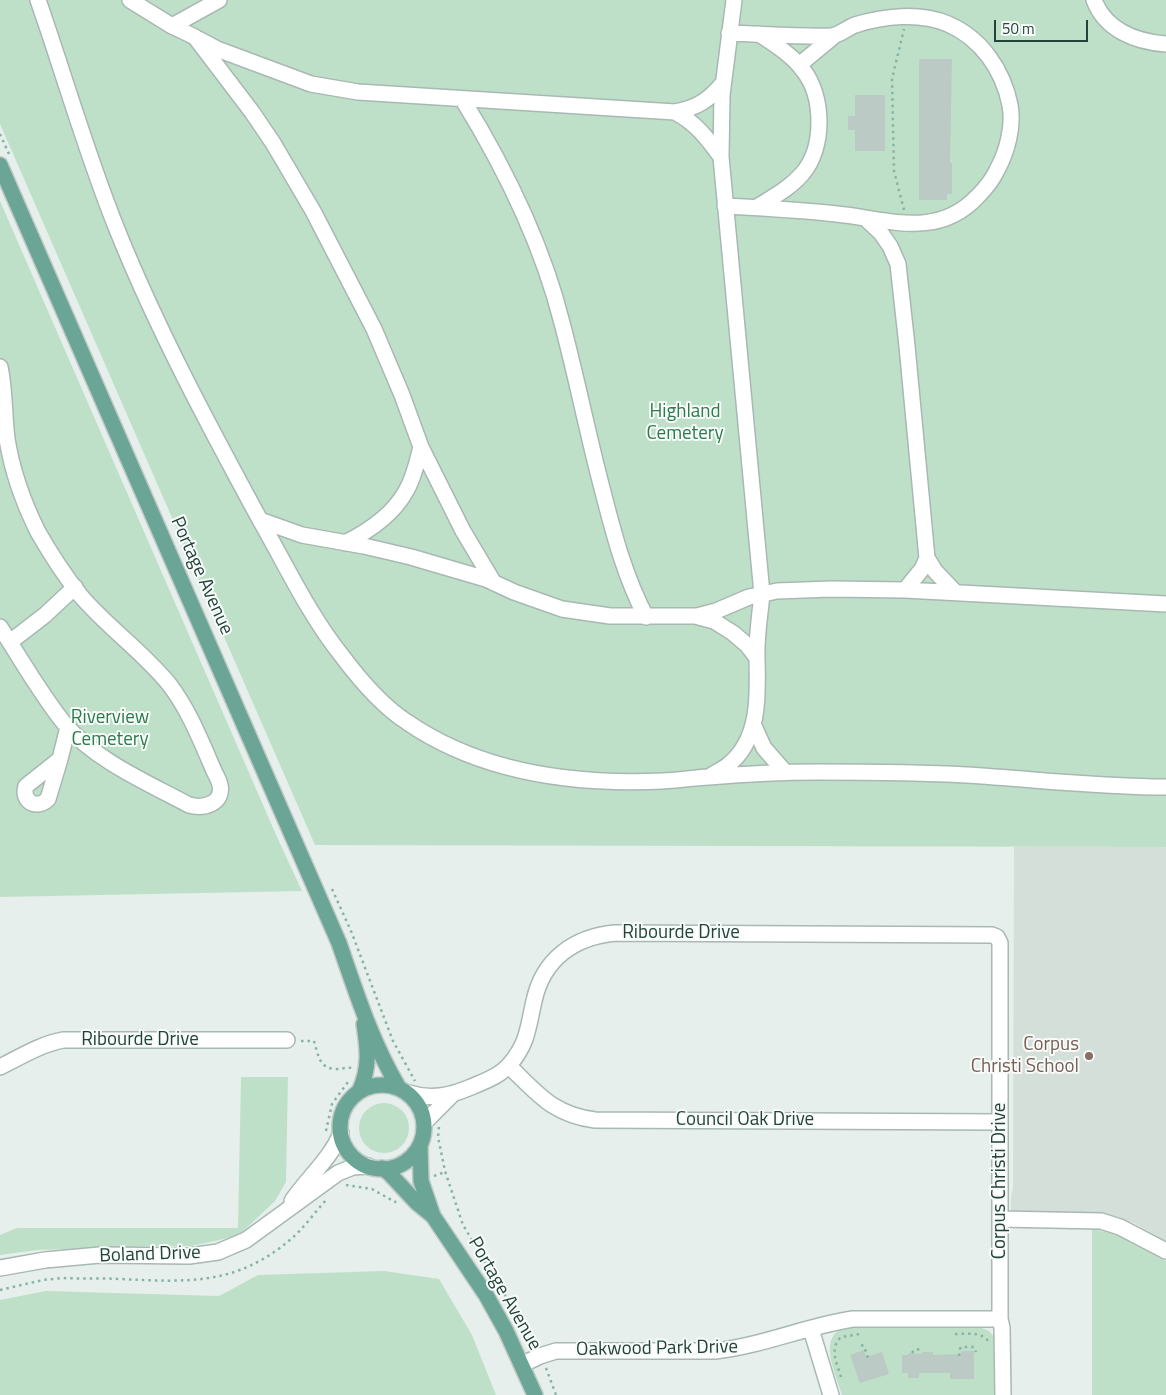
<!DOCTYPE html>
<style>
body{margin:0}
#map{position:relative;width:1166px;height:1395px;overflow:hidden;background:#e6efeb;font-family:"Titillium Web",sans-serif}
canvas{display:block}
.scale{position:absolute;left:994px;top:20px;width:94px;height:22px;box-sizing:border-box;border:2px solid #24423a;border-top:0;padding-left:6px;font-size:15px;line-height:18px;white-space:nowrap;color:#24423a;-webkit-text-stroke:4px #f7fbf9;paint-order:stroke}
</style>
<div id="map">
<canvas width="1166" height="1395"></canvas>
<div class="scale">50 m</div>
</div>
<script>
const context = document.querySelector('canvas').getContext('2d');
context.lineJoin = 'round';
function fillPath(path, color) {
  context.fillStyle = color;
  context.fill(path, 'evenodd');
}
function stroke(path, color, width, dash) {
  context.strokeStyle = color;
  context.lineWidth = width;
  context.lineCap = dash ? 'butt' : 'round';
  context.setLineDash(dash || []);
  context.stroke(path);
}
function drawText(font, color, halo, rows, align = 'center') {
  context.font = font + ' "Titillium Web",sans-serif';
  context.lineWidth = 4;
  context.setLineDash([]);
  context.textBaseline = 'middle';
  context.strokeStyle = halo;
  context.fillStyle = color;
  for (const [text, x, y, turn = 0] of rows) {
    context.save();
    context.translate(x, y);
    context.rotate((+turn || 0) * Math.PI / 180);
    context.textAlign = isNaN(turn) ? turn : align;
    if (halo) context.strokeText(text, 0, 0);
    context.fillText(text, 0, 0);
    context.restore();
  }
}
fillPath(new Path2D(`
 M1014 847H1166V1241L1134 1223 1101 1213 1011 1212V1196L1013 1189Z`), '#d4dfda');
fillPath(new Path2D(`
 M0 0H1166V847L315 845 0 124Z
 M0 201 277 837 302 891 0 897Z
 M241 1077H288L286 1182 275 1201 238 1236 191 1246H153L37 1250 0 1255V1235L17 1228H238Z
 M359 1128a25 25 0 1 1 50 0a25 25 0 1 1-50 0Z
 M1092 1229 1116 1234 1166 1261V1395H1092Z
 M384 1271 439 1279 472 1335 496 1395H0V1300L46 1291 219 1296 258 1275Z
 M860 1326 980 1327 989 1331 995 1338 998 1395H842C837 1377 818 1341 841 1329 847 1327 854 1327 860 1326Z`), '#bfe0c8');
fillPath(new Path2D(`
 M919 59H952L950 163H952V194H947V200H919Z
 M855 95H885V151H855V130H848V116H855Z
 M864 1350 866 1357 882 1352 889 1374 860 1383 850 1355Z
 M961 1351H974V1379H950V1373H919V1378H908V1373H902V1355H908V1353L922 1354V1352H933V1355L961 1354Z`), '#bbcac4');
const minor = new Path2D(`
 M38 0C65 77 87 156 118 232 158 331 209 426 260 520L302 535 364 546 411 557 486 579 514 592 562 609 610 616H695L714 621 733 633 747 645 757 658
 M130 0 172 26 195 37 252 112 273 143 313 211 374 329 402 395 421 447 463 531 494 583
 M1094 0C1105 30 1136 42 1166 44
 M172 26 219 0
 M198 39 217 49 311 84 358 92 675 112C697 108 709 100 723 83
 M799 65 834 36
 M463 100C506 170 542 243 562 323 577 379 588 436 603 492 614 535 625 577 646 617
 M675 112C696 123 707 138 721 157
 M725 206C765 208 805 210 845 215 893 221 939 237 977 197 985 189 992 181 997 170 1007 152 1014 126 1010 105 1003 70 981 38 948 24 920 12 883 16 855 25 847 28 840 35 831 36 798 37 763 34 729 33
 M757 207C773 197 790 188 802 174 825 148 824 96 803 70 792 55 774 44 759 34
 M865 218 881 233 890 246 898 264 907 346 927 558 935 571 955 592
 M0 367C5 390 4 415 7 439 12 470 24 504 38 532 50 553 65 576 80 595 107 627 142 651 169 684 189 710 201 741 214 771 216 775 219 780 220 785 224 804 203 809 189 805 148 783 94 760 64 723 40 693 21 659 0 627
 M260 520C286 565 309 615 342 656 360 680 382 706 407 722 481 773 575 785 663 781 678 780 693 778 709 777 745 774 781 772 817 772 866 772 916 772 966 775 1033 779 1099 787 1166 787
 M345 543C369 531 393 515 406 491 414 478 417 462 421 447
 M905 590 922 569 927 558
 M697 616 716 611 749 597 777 591 831 589 905 590 1166 604
 M10 642 45 615 75 587
 M754 726 764 748 785 772
 M60 759 48 799C37 810 21 802 26 786Z
 M60 759 68 727
 M712 775C717 772 723 769 728 765 760 740 758 695 757 659 756 638 760 615 762 594L721 157 722 95 734 0
 M509 1066C537 1093 553 1115 595 1120L1000 1122
 M0 1067C20 1057 41 1044 63 1040H287
 M409 1093C431 1100 450 1096 471 1087 485 1081 500 1076 510 1064 528 1043 528 1027 534 1001 543 959 574 937 615 933L992 935 997 937 1000 943V1319L1002 1328 1003 1395
 M424 1123 452 1095
 M292 1201C308 1177 330 1160 341 1133
 M1000 1219 1101 1221 1120 1227 1166 1251
 M0 1268 45 1260 100 1255 189 1256 218 1252 246 1240 338 1173 353 1167 368 1166
 M811 1329 831 1395
 M523 1364 540 1356 556 1351H715C762 1346 806 1326 853 1319H1000`);
const major = new Path2D(`
 M0 165 339 943C356 992 372 1043 399 1088
 M340 1127a42 42 0 1 1 84 0a42 42 0 1 1-84 0Z
 M359 1092C370 1068 368 1050 364 1024
 M420 1146 421 1181 433 1216
 M382 1168 389 1173 417 1203 433 1216 486 1295 506 1331 535 1395`);
stroke(minor, '#a8b8b2', 18);
stroke(major, '#c2cac8', 18);
stroke(new Path2D(`
 M0 134 9 154
 M904 210 894 171 892 79 904 29
 M332 889 351 931 393 1041 415 1081
 M301 1041H314C318 1054 319 1069 336 1069 342 1069 347 1067 352 1068
 M439 1127 438 1137 445 1171 463 1225 535 1345
 M326 1131 332 1104 348 1082
 M434 1176 445 1172
 M346 1185 372 1189 395 1202 396 1201
 M0 1290 43 1280 63 1278C82 1279 101 1278 120 1279 188 1282 236 1286 291 1239 304 1228 315 1212 327 1199
 M955 1334C968 1334 981 1331 989 1342
 M861 1345 864 1346 868 1358
 M912 1353 914 1350 922 1349
 M959 1356 960 1349 961 1347H974L976 1352
 M546 1368 556 1395
 M841 1377C837 1364 829 1348 841 1337L860 1334`), '#86b3a5', 2.5, [2.5, 4]);
stroke(minor, '#fff', 15);
stroke(major, '#6aa596', 15);
for (const [x, y, r, color] of [
 [1089,1056,5,"#8d6e63"]
]) {
  const dot = new Path2D();
  dot.arc(x, y, r, 0, 2 * Math.PI);
  context.fillStyle = color;
  context.fill(dot);
  stroke(dot, '#f7fbf9', 2);
}
drawText('19px', '#2d7a4b', '#f7fbf9', [
 ["Highland",685,412],
 ["Cemetery",685,434],
 ["Riverview",110,718],
 ["Cemetery",110,740]
]);
drawText('19px', '#24423a', '#f7fbf9', [
 ["Portage Avenue",201,576,66],
 ["Ribourde Drive",681,933],
 ["Ribourde Drive",140,1040],
 ["Council Oak Drive",745,1120],
 ["Corpus Christi Drive",1000,1181,-90],
 ["Boland Drive",150,1255,-2],
 ["Portage Avenue",504,1294,60],
 ["Oakwood Park Drive",657,1349,-1]
]);
drawText('19px', '#785e54', '#f7fbf9', [
 ["Corpus",1079,1045],
 ["Christi School",1079,1067]
], 'right');
</script>
